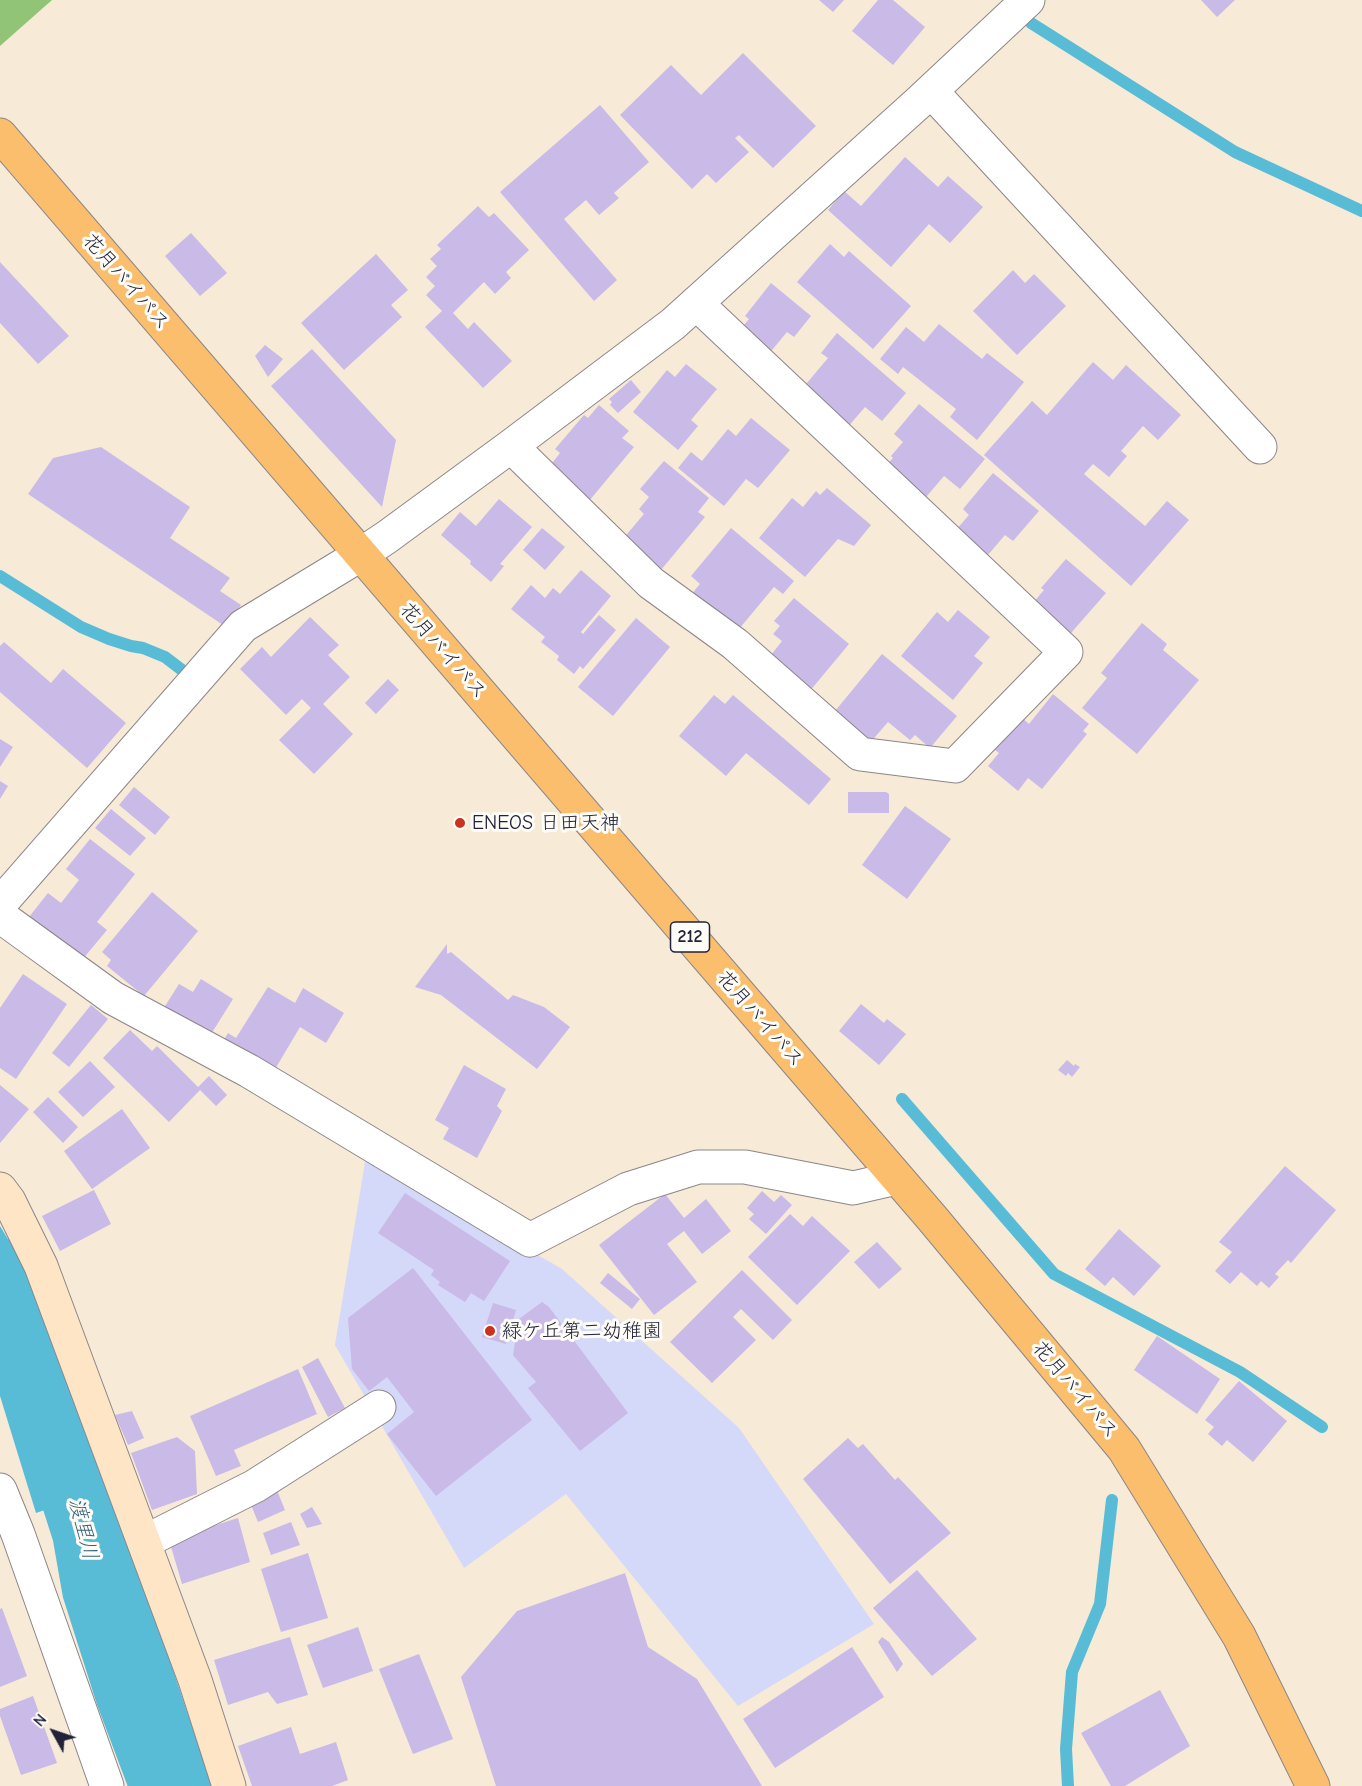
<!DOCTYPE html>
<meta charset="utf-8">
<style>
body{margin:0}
#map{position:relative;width:1362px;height:1786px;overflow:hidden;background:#f7ead7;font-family:"Comic Neue",sans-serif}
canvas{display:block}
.north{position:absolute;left:24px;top:1702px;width:60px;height:60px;-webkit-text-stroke:4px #fdfcf7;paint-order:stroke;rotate:310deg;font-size:16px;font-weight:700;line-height:24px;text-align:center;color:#22223b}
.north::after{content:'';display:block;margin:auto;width:21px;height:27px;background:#22223b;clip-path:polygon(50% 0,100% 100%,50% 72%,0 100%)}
</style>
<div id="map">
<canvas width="1362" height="1786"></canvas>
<div class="north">N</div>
</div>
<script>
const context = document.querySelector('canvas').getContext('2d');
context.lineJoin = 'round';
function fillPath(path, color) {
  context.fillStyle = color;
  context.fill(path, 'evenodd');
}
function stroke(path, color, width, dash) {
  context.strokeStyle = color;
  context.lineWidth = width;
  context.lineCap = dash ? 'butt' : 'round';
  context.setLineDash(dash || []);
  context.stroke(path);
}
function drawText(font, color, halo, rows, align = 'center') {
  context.font = font + ' "Comic Neue","Klee One",sans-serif';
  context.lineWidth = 6;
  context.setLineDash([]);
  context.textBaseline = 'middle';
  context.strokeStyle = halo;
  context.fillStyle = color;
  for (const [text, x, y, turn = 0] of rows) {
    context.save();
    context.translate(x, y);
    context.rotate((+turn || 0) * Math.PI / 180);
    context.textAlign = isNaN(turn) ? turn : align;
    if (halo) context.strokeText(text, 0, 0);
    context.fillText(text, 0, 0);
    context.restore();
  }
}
fillPath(new Path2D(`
 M366 1156 562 1269 739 1428 874 1624 738 1706 566 1494 464 1568 335 1345Z`), '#d4d8f9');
fillPath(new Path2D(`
 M0 0H52L0 46Z`), '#91c476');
fillPath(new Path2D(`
 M0 1226 22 1262 112 1487 36 1513 0 1396Z
 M120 1512 212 1786H143L57 1537Z`), '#58bcd6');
stroke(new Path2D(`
 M1031 23 1235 152 1362 211
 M0 576 81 627 109 639 131 646 143 648 165 657 182 670
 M902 1099 1054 1274 1240 1372 1322 1427
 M1068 1786 1066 1749 1072 1672 1100 1604 1112 1500`), '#58bcd6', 12);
stroke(new Path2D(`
 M0 1273 7 1282 87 1532 97 1589 130 1693 165 1786`), '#58bcd6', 70);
fillPath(new Path2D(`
 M819 0H844L833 12Z
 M878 0H893L925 27 893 65 852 31Z
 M1201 0H1235L1217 17Z
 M743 53 816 126 773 168 739 135 735 138 749 152 716 183 707 174 692 189 620 115 671 65 701 95Z
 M600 105 649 162 614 193 619 198 599 215 586 200 564 219 617 280 594 301 500 192Z
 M905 157 938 187 948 176 983 207 950 243 929 224 891 267 828 210 844 191 861 206Z
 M478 206 489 217 494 213 529 250 506 272 511 278 495 294 484 282 453 313 468 329 474 322 512 361 483 388 425 327 442 311 426 295 435 286 426 277 437 266 430 259 441 249 437 245Z
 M191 233 227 273 200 296 165 256Z
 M830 244 844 257 849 251 911 306 873 349 797 282Z
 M376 254 408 290 391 305 402 317 344 370 301 323Z
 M0 262 69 336 38 364 0 323Z
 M1013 270 1025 283 1034 274 1066 306 1017 355 973 311Z
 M771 283 811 316 794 337 787 332 763 361 734 337 749 319 745 316Z
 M939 324 982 359 987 353 1024 382 977 440 950 417 956 409 903 367 898 374 880 359 906 327 924 342Z
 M837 333 906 393 882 421 865 407 841 435 796 396 828 358 821 353Z
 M265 345 283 359 268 377 255 356Z
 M312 349 396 440 382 507 271 386Z
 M1093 362 1113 380 1126 365 1181 415 1158 440 1143 426 1121 451 1127 456 1109 477 1093 464 1084 474 1145 526 1167 501 1189 520 1131 586 984 455 1032 401 1047 415Z
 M686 364 717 389 691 420 698 426 678 450 633 412 667 370 675 377Z
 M631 380 641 392 618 413 610 405 612 402 609 399Z
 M919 404 985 459 960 489 944 476 921 503 882 470 893 458 891 456 903 442 894 434Z
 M599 405 629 431 622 438 634 447 589 501 549 467 560 453 555 449 584 415 588 418Z
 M751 418 790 450 758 488 746 479 724 506 678 468 691 452 702 461 728 429 736 436Z
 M101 447 190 507 170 538 230 578 220 591 241 605 226 627 28 494 53 458Z
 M664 461 709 498 698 512 705 517 656 576 622 540 644 514 639 509 649 497 640 489Z
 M993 473 1039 511 1013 541 1005 535 981 563 950 537 969 515 963 509Z
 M827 488 871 525 854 546 838 539 805 577 759 538 792 498 803 507 816 491 820 495Z
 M499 499 532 527 500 564 504 566 491 582 470 564 471 561 441 535 460 512 476 526Z
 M542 528 565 547 545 570 523 550Z
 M731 528 794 581 783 594 774 587 734 635 689 597 700 584 691 576Z
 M1066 559 1106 593 1064 641 1027 610 1044 590 1041 588Z
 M581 570 611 596 581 632 583 634 599 615 616 630 583 669 580 666 574 674 557 660 559 656 541 642 545 637 511 609 531 585 545 598 553 588 560 594Z
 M794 598 849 644 804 698 764 664 782 641 773 634 780 626 774 621Z
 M958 610 990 637 974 656 983 663 953 700 901 656 937 612 948 622Z
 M310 617 339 645 328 655 350 677 323 704 353 734 314 774 279 740 311 708 302 699 286 715 240 669 262 647 271 657Z
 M636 618 670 647 613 716 578 687Z
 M1142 623 1167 644 1163 650 1199 680 1137 754 1082 708 1107 678 1101 673Z
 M4 642 51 683 63 669 126 723 87 768 0 692V646Z
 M882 654 957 716 930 748 915 735 910 740 888 722 863 751 831 716Z
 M388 679 399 690 376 714 365 703Z
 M1053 694 1089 724 1083 731 1087 734 1042 789 1028 778 1018 791 988 766 999 753 994 749 1021 717 1029 724Z
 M714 695 725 704 733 695 831 779 809 805 746 753 726 776 679 736Z
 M0 739 13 747 0 767Z
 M0 781 8 786 0 799Z
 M134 787 170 817 155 835 119 805Z
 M848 792H886L889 794V813H848Z
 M905 806 951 839 907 899 862 865Z
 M111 809 146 838 130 856 95 828Z
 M90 839 135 874 97 922 107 930 82 960 29 917 48 893 61 903 79 880 66 869Z
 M152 892 198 931 144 996 107 966 111 960 102 952Z
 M447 944V954L451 952 508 1000 513 995 544 1007 570 1027 537 1069 441 995 415 987Z
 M23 974 67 1004 16 1079 0 1068V1008Z
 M201 979 233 999 208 1039 162 1011 179 984 193 992Z
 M268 987 295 1003 303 988 344 1013 326 1043 300 1027 271 1076 221 1045 228 1033 236 1038Z
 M861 1004 884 1023 887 1019 906 1034 879 1065 839 1031Z
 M91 1005 108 1019 69 1067 52 1053Z
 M130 1030 152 1051 157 1046 198 1087 209 1076 227 1095 216 1106 200 1090 169 1122 103 1058Z
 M1067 1060 1074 1066 1075 1064 1080 1067 1072 1077 1068 1073 1066 1076 1058 1070Z
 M90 1061 115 1087 83 1117 58 1092Z
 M464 1065 506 1089 497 1106 502 1111 477 1158 443 1139 449 1128 435 1120Z
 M0 1085 29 1109 0 1143Z
 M48 1097 78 1127 63 1143 33 1112Z
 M122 1109 150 1148 92 1189 64 1151Z
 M1285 1166 1336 1210 1291 1263 1288 1260 1275 1274 1279 1277 1269 1288 1261 1281 1257 1286 1241 1272 1230 1284 1215 1271 1232 1252 1219 1242Z
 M94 1190 111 1224 60 1251 42 1216Z
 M762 1191 774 1202 781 1195 792 1205 766 1234 749 1219 754 1214 747 1208Z
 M405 1193 510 1261 484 1301 471 1293 465 1302 438 1285 440 1282 431 1275 434 1270 378 1233Z
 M665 1194 684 1218 706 1199 731 1231 702 1254 684 1231 667 1244 697 1282 654 1315 599 1245Z
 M790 1214 803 1226 812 1216 850 1251 797 1305 748 1257Z
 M1119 1229 1161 1266 1134 1296 1113 1277 1105 1286 1085 1269Z
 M877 1242 902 1269 879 1289 854 1262Z
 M413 1268 532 1420 436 1496 387 1434 414 1412 387 1377 369 1391 352 1369 348 1318Z
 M742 1270 792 1320 773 1340 741 1309 733 1317 756 1340 712 1383 670 1342Z
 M608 1273 640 1299 632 1309 600 1283Z
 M542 1302 549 1307 628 1413 580 1451 528 1388 536 1382 513 1355 519 1319Z
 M493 1303 516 1310 506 1344 482 1337Z
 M1157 1336 1220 1379 1197 1414 1134 1370Z
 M318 1358 345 1408 328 1417 302 1367Z
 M298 1369 317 1414 234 1450 241 1466 216 1476 190 1416Z
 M1239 1381 1287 1421 1253 1462 1227 1440 1222 1446 1208 1434 1214 1427 1205 1420Z
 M132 1411 144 1438 128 1445 115 1415Z
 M177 1437 195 1451 197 1494 152 1510 131 1453Z
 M848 1438 858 1448 863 1444 895 1480 898 1477 951 1533 890 1584 803 1479Z
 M276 1488 285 1510 258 1522 249 1500Z
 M312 1507 322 1524 307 1528 300 1514Z
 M238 1518 250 1562 182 1584 169 1540Z
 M291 1522 300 1545 271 1555 263 1533Z
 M308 1553 328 1618 281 1632 261 1569Z
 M917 1570 977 1639 932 1676 873 1608Z
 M625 1573 648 1647 697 1679 762 1786H496L461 1677 517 1611Z
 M2 1608 27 1676 0 1687V1609Z
 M358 1627 373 1671 323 1688 307 1645Z
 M290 1637 308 1695 277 1704 268 1692 228 1705 214 1660Z
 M882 1637 889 1642 903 1664 897 1672 878 1642Z
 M852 1647 884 1697 775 1768 743 1719Z
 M419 1654 453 1739 413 1754 379 1669Z
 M1160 1690 1190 1746 1125 1786H1111L1081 1733Z
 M33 1696 57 1763 21 1775 0 1716V1709Z
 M291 1727 300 1754 336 1742 348 1780 332 1786H252L238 1746Z`), '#c9bae8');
const street = new Path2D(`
 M931 91 1260 447
 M511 446 651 583 735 644 860 754 955 766 1066 652 696 303
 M0 904 243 626 360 555 387 537 511 446 673 324 918 103 1028 0
 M0 916 113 998 249 1071 530 1240 628 1189 698 1167H745L853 1188 897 1178
 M0 1490 18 1534 107 1786
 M144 1542 255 1486 379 1407`);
const secondary = new Path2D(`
 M0 1189 9 1201 41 1266 195 1680 229 1786`);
const highway = new Path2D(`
 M0 135 932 1218 1124 1449 1239 1636 1313 1786`);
stroke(street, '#8c8689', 35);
stroke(secondary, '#8c8689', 35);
stroke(highway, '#8c8689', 35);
stroke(street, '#fff', 33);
stroke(secondary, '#fde5c5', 33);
stroke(highway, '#fabe6d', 33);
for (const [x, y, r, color] of [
 [460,823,6,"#c8321e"],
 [490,1331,6,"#c8321e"]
]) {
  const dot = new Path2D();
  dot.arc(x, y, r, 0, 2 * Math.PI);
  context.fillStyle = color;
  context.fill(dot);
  stroke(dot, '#fdfcf7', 2);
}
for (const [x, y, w] of [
 [690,937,39]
]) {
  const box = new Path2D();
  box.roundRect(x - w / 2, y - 15, w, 30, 4.5);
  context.fillStyle = '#fdfcf7';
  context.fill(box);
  stroke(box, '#22223b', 1.5);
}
drawText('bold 18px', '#22223b', null, [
 ["212",690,937]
]);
drawText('20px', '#22223b', '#fdfcf7', [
 ["花月バイパス",126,282,49],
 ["花月バイパス",443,651,49],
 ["花月バイパス",760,1019,49],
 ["花月バイパス",1075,1390,50]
]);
drawText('20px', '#22223b', '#fdfcf7', [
 ["ENEOS 日田天神",472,823],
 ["緑ケ丘第二幼稚園",502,1331]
], 'left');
drawText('italic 21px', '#386079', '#fdfcf7', [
 ["渡里川",83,1529,76]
]);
</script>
